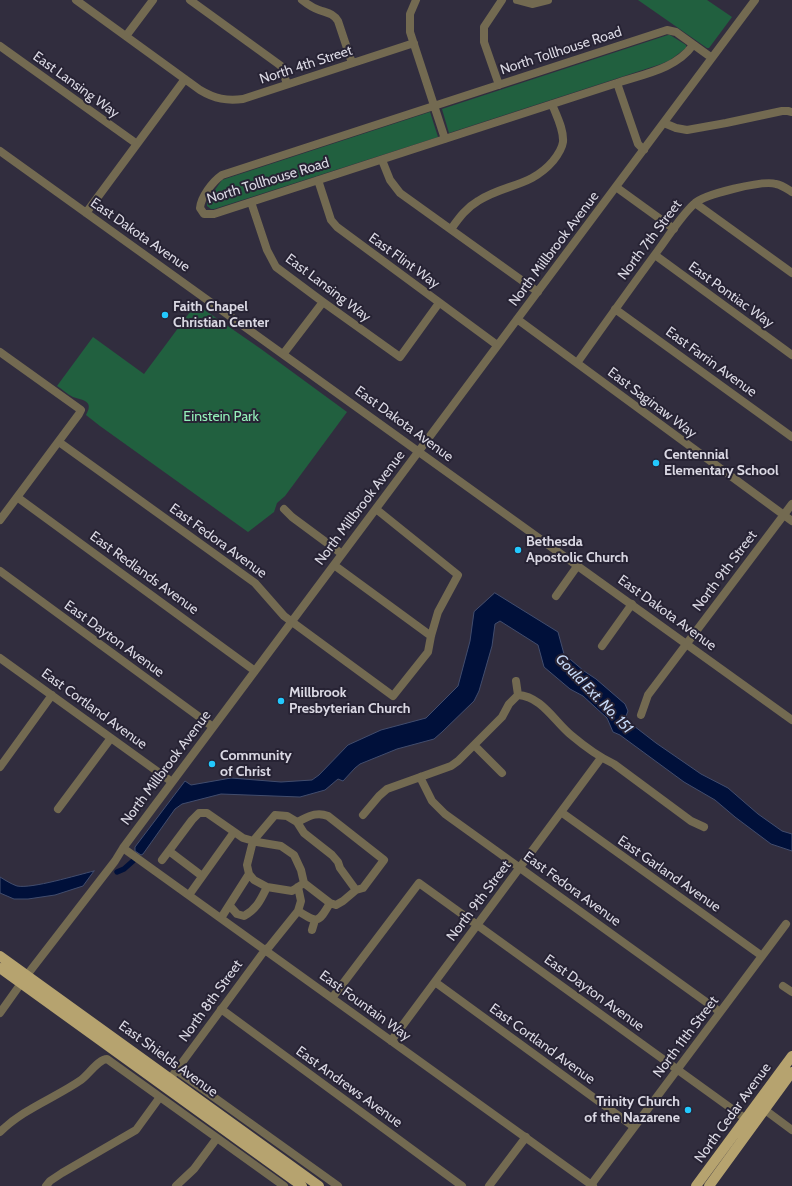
<!DOCTYPE html>
<style>
body{margin:0}
canvas{display:block;background:#312d3e}
</style>
<canvas width="792" height="1186"></canvas>
<script>
const context = document.querySelector('canvas').getContext('2d');
context.lineJoin = 'round';
function fillPath(path, color) {
  context.fillStyle = color;
  context.fill(path, 'evenodd');
}
function stroke(path, color, width, dash) {
  context.strokeStyle = color;
  context.lineWidth = width;
  context.lineCap = dash ? 'butt' : 'round';
  context.setLineDash(dash || []);
  context.stroke(path);
}
function drawText(font, color, halo, rows, align = 'center') {
  context.font = font + ' Cabin,sans-serif';
  context.lineWidth = 4;
  context.setLineDash([]);
  context.textBaseline = 'middle';
  context.strokeStyle = halo;
  context.fillStyle = color;
  for (const [text, x, y, turn = 0] of rows) {
    context.save();
    context.translate(x, y);
    context.rotate((+turn || 0) * Math.PI / 180);
    context.textAlign = isNaN(turn) ? turn : align;
    if (halo) context.strokeText(text, 0, 0);
    context.fillText(text, 0, 0);
    context.restore();
  }
}
fillPath(new Path2D(`
 M638 0H707L732 17 709 48H707Z
 M668 35H670L686 45V48L670 60 661 64 449 133 442 109Z
 M430 112 438 137 214 209H211L207 206V201L222 180Z
 M196 304 261 349 347 412 285 496 277 503 274 512 248 532 100 426 86 415C95 400 81 400 73 397 67 394 62 389 57 386L93 337 144 374Z`), '#21603f');
const water = new Path2D(`
 M495 593 558 632 564 654 584 671 596 679 625 704 628 711 626 716 634 726 656 743 701 774 728 788 758 814 782 831 792 834V851L771 844 735 817 715 800 684 782 620 735 613 732 607 718 583 696 570 689 544 667 538 645 500 621 495 624 492 646 479 691 474 701 442 732 434 739 397 749 360 764 355 768 343 781 338 779 325 790 300 797 221 794 182 804 175 809 143 854 141 855 135 851V847L185 781 191 785 231 778 281 782 312 780 319 775 348 745 381 730 426 718 458 686 470 641 474 612Z
 M94 871 83 886 55 895 28 899H14L0 893V877C5 880 11 884 17 886 32 889 77 875 94 871Z`);
fillPath(water, '#00103a');
stroke(water, '#414c6d', 1);
stroke(new Path2D(`
 M117 872 124 869 133 861`), '#00103a', 5.5);
stroke(new Path2D(`
 M76 0 200 90C215 99 227 101 243 99L414 43
 M190 0 277 63 281 66 287 84
 M302 0C307 4 313 8 319 10 327 13 333 13 338 21L352 63
 M416 0 410 14V32L445 139
 M517 0 532 4 548 0
 M126 36 153 0
 M693 45C676 69 644 74 617 83L214 214H204L200 208C201 197 212 182 222 175L667 30 676 32 712 58
 M0 46 137 144
 M617 83 638 144 644 150
 M499 85 484 42V27L502 0
 M664 123 676 128 687 130 726 123 782 111H788L792 112
 M0 151 792 720
 M382 160 390 180 400 193 538 292
 M318 180 331 220 337 227 497 345
 M616 187 674 229
 M251 202 267 250 276 267 323 302 400 357 439 303
 M695 203 792 273
 M86 213 185 79
 M451 229C459 218 466 208 478 201 504 184 531 187 553 161 557 156 562 149 563 142 564 129 556 115 552 104
 M655 255 792 355
 M615 309 792 437
 M517 319 792 521
 M0 352 81 410 79 414 0 520
 M284 353 323 302
 M577 363C604 325 631 287 659 249 670 234 681 216 694 204 704 194 763 180 776 184 782 185 787 189 792 192
 M59 442 255 583 284 616 393 696 428 652 431 636 438 612 458 575 376 509
 M17 497 255 671
 M284 509 292 517 342 554
 M334 565 431 636
 M0 571 213 727
 M556 596 578 565
 M602 646 632 604
 M0 658 172 782
 M516 681 518 695
 M518 695C541 696 555 722 571 735 584 746 599 757 614 764L691 821 704 827
 M641 715 648 695 792 504
 M474 745 502 773
 M0 767 52 695
 M420 777 432 801 445 814 720 1012
 M58 809 111 738
 M561 812 762 956
 M363 815 379 796 387 789 451 766 458 761 502 717 509 704 518 695
 M123 848 593 1186
 M169 851 202 876
 M162 860 192 820 199 813H207L243 838 257 842 281 846 294 855 301 870 304 883 330 903 336 905 343 901 356 890 363 888 384 860 328 816C316 811 308 817 297 822
 M304 883 292 891 267 887 254 880 249 874 247 865 253 841 275 815 287 816 297 822 304 833 332 855 338 862 340 868 356 890
 M189 895 234 832
 M230 906 237 914 244 916C257 909 261 899 267 887
 M298 911C317 923 318 924 330 903
 M221 918 249 874
 M312 930 315 920
 M435 982 634 1127
 M783 986 792 992
 M332 998 419 883 750 1122
 M221 1009 462 1186
 M0 1013 27 975 115 861 123 848 755 0
 M391 1041 601 758
 M176 1070 338 1186
 M167 1083 265 950 269 947 298 911 301 901 298 887
 M761 1107 792 1130
 M0 1132C23 1109 55 1098 81 1080 88 1075 99 1059 107 1059L284 1186
 M591 1185 786 924
 M46 1186 50 1181 62 1173 136 1130 160 1097
 M176 1186 194 1169 217 1138
 M489 1186 526 1137`), '#736a51', 8);
stroke(new Path2D(`
 M0 956 319 1186
 M0 968 302 1186
 M696 1186 792 1056
 M709 1186 792 1072`), '#b6a36f', 10);
for (const [x, y, r, color] of [
 [165,315,4,"#23c9fe"],
 [656,463,4,"#23c9fe"],
 [518,550,4,"#23c9fe"],
 [281,701,4,"#23c9fe"],
 [212,764,4,"#23c9fe"],
 [688,1110,4,"#23c9fe"]
]) {
  const dot = new Path2D();
  dot.arc(x, y, r, 0, 2 * Math.PI);
  context.fillStyle = color;
  context.fill(dot);
  stroke(dot, '#272334', 1.5);
}
drawText('14px', '#dad8e3', '#272334', [
 ["North Tollhouse Road",561,51,-18],
 ["North 4th Street",306,65,-18],
 ["East Lansing Way",76,85,36],
 ["North Tollhouse Road",268,181,-17],
 ["East Dakota Avenue",140,235,35],
 ["North 7th Street",650,240,-53],
 ["North Millbrook Avenue",554,249,-53],
 ["East Flint Way",404,261,36],
 ["East Lansing Way",328,288,37],
 ["East Pontiac Way",731,295,36],
 ["East Farrin Avenue",711,362,36],
 ["East Saginaw Way",652,403,37],
 ["East Dakota Avenue",404,424,36],
 ["North Millbrook Avenue",360,508,-53],
 ["East Fedora Avenue",218,541,36],
 ["North 9th Street",725,571,-53],
 ["East Redlands Avenue",144,573,36],
 ["East Dakota Avenue",667,613,36],
 ["East Dayton Avenue",114,639,36],
 ["East Cortland Avenue",94,709,36],
 ["North Millbrook Avenue",166,768,-53],
 ["East Garland Avenue",669,874,35],
 ["East Fedora Avenue",572,889,36],
 ["North 9th Street",479,901,-53],
 ["East Dayton Avenue",594,993,36],
 ["North 8th Street",211,1001,-54],
 ["East Fountain Way",365,1006,36],
 ["North 11th Street",686,1037,-53],
 ["East Cortland Avenue",542,1044,36],
 ["East Shields Avenue",168,1059,36],
 ["East Andrews Avenue",349,1087,36],
 ["North Cedar Avenue",733,1113,-54]
]);
drawText('bold 14px', '#dad8e3', '#272334', [
 ["Faith Chapel",173,307],
 ["Christian Center",173,323],
 ["Centennial",664,455],
 ["Elementary School",664,471],
 ["Bethesda",526,542],
 ["Apostolic Church",526,558],
 ["Millbrook",289,693],
 ["Presbyterian Church",289,709],
 ["Community",220,756],
 ["of Christ",220,772],
 ["Trinity Church",680,1102,"right"],
 ["of the Nazarene",680,1118,"right"]
], 'left');
drawText('14px', '#94f0ba', '#272334', [
 ["Einstein Park",221,417]
]);
drawText('italic 15px', '#c7daf8', '#272334', [
 ["Gould Ext. No. 151",594,694,46]
]);
</script>
